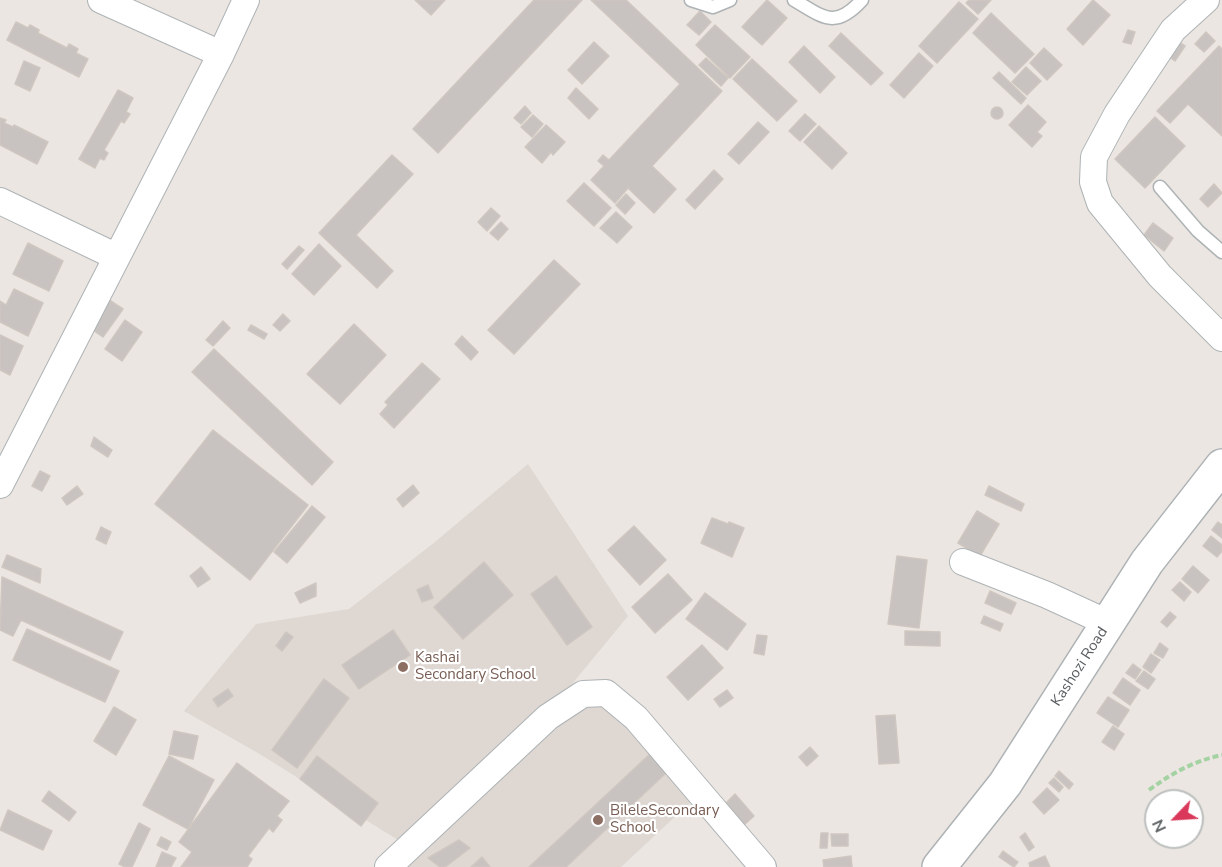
<!DOCTYPE html>
<style>
body{margin:0}
#map{position:relative;width:1222px;height:867px;overflow:hidden;background:#ebe6e1;font-family:"Nunito Sans",sans-serif}
canvas{display:block}
.north{position:absolute;left:1144px;top:789px;width:60px;height:60px;box-sizing:border-box;background:#fff;border:2px solid #bdbfbf;border-radius:50%;rotate:245deg;font-size:16px;font-weight:700;line-height:24px;text-align:center;color:#595e60}
.north::after{content:'';display:block;margin:auto;width:21px;height:27px;background:#da385a;clip-path:polygon(50% 0,100% 100%,50% 72%,0 100%)}
</style>
<div id="map">
<canvas width="1222" height="867"></canvas>
<div class="north">N</div>
</div>
<script>
const context = document.querySelector('canvas').getContext('2d');
context.lineJoin = 'round';
function fillPath(path, color) {
  context.fillStyle = color;
  context.fill(path, 'evenodd');
}
function stroke(path, color, width, dash) {
  context.strokeStyle = color;
  context.lineWidth = width;
  context.lineCap = dash ? 'butt' : 'round';
  context.setLineDash(dash || []);
  context.stroke(path);
}
function drawText(font, color, halo, rows, align = 'center') {
  context.font = font + ' "Nunito Sans",sans-serif';
  context.lineWidth = 4.5;
  context.setLineDash([]);
  context.textBaseline = 'middle';
  context.strokeStyle = halo;
  context.fillStyle = color;
  for (const [text, x, y, turn = 0] of rows) {
    context.save();
    context.translate(x, y);
    context.rotate((+turn || 0) * Math.PI / 180);
    context.textAlign = isNaN(turn) ? turn : align;
    if (halo) context.strokeText(text, 0, 0);
    context.fillText(text, 0, 0);
    context.restore();
  }
}
fillPath(new Path2D(`
 M528 464 628 616 484 791 581 699 608 698 693 800 621 867H405L419 853 258 753 184 711 256 624 349 609 435 542Z`), '#ded7d2');
const building = new Path2D(`
 M415 0H445L431 15Z
 M534 0H582L438 153 413 129Z
 M591 0H626L722 91 652 166 676 189 654 213 628 188 615 203 591 180 604 166 598 161 603 155 609 160 680 84Z
 M767 0 787 18 762 45 742 27Z
 M969 0H991L978 14 966 3Z
 M1093 0 1110 15 1083 45 1067 29Z
 M959 2 978 19 937 63 919 46Z
 M700 11 711 22 699 35 687 25Z
 M991 13 1034 54 1015 73 973 33Z
 M16 22 28 28 30 25 39 30 38 33 67 48 69 44 78 49 76 53 88 59 79 77 7 40Z
 M715 25 750 57 730 78 696 45Z
 M1128 30 1135 32 1131 44 1123 42Z
 M1206 32 1215 41 1204 52 1195 44Z
 M841 33 883 73 871 85 829 46Z
 M1174 39 1185 46 1175 61 1165 54Z
 M594 42 609 56 582 84 568 70Z
 M804 46 835 77 820 93 789 62Z
 M1219 46 1222 49V136L1188 104 1170 123 1157 111Z
 M1044 48 1062 65 1047 80 1030 63Z
 M919 53 933 66 904 98 890 85Z
 M706 58 728 78 721 86 699 65Z
 M752 59 797 101 777 121 733 79Z
 M24 61 40 68 30 91 15 84Z
 M1026 67 1041 81 1027 95 1012 82Z
 M999 72 1026 98 1021 104 993 78Z
 M576 88 598 109 589 119 568 98Z
 M118 90 133 98 126 112 130 114 124 123 121 121 104 150 108 153 104 160 100 158 95 168 79 159Z
 M1028 105 1046 122 1037 132 1042 136 1032 147 1009 125Z
 M525 106 531 113 521 124 514 118Z
 M991 113a6 6 0 1 1 12 0a6 6 0 1 1-12 0Z
 M805 114 816 124 800 141 789 131Z
 M533 115 543 124 532 137 521 127Z
 M1155 117 1185 146 1145 188 1115 159Z
 M0 118 6 120 4 123 13 127 14 125 48 142 37 164 0 145Z
 M758 122 769 132 739 164 728 154Z
 M546 125 565 142 553 155 551 152 542 163 525 147Z
 M819 126 847 153 832 169 804 142Z
 M392 155 413 174 356 235 393 271 377 288 319 233Z
 M714 170 723 179 695 209 686 200Z
 M584 183 611 208 594 226 567 201Z
 M1214 184 1222 193 1208 207 1200 199Z
 M626 194 635 203 625 214 616 205Z
 M491 208 500 216 487 231 478 222Z
 M616 212 632 227 617 243 600 228Z
 M501 222 508 229 498 240 490 233Z
 M1153 223 1173 238 1164 251 1144 235Z
 M28 243 63 261 49 291 13 274Z
 M319 244 341 266 314 295 292 274Z
 M299 246 304 250 287 269 282 264Z
 M554 260 580 284 514 354 488 330Z
 M14 289 43 303 28 336 0 322V301L6 305Z
 M103 296 123 309 103 337 84 324Z
 M283 314 290 321 280 331 273 325Z
 M125 320 142 332 122 361 105 349Z
 M223 321 230 328 213 346 206 340Z
 M354 324 386 355 340 404 307 374Z
 M251 325 267 334 264 339 248 330Z
 M0 335 23 346 10 375 0 370Z
 M462 336 478 352 471 360 455 344Z
 M214 349 333 462 312 485 192 372Z
 M422 363 440 379 394 428 380 414 388 405 385 402Z
 M213 430 308 505 250 580 155 504Z
 M94 437 112 450 108 457 91 446Z
 M40 471 50 476 42 491 32 486Z
 M413 485 419 493 403 507 397 499Z
 M77 486 83 494 67 505 62 498Z
 M989 486 1024 504 1021 511 985 495Z
 M312 506 325 517 287 563 274 552Z
 M977 511 999 524 980 556 958 543Z
 M712 518 728 524 729 522 744 528 732 557 701 543Z
 M1218 522 1222 525V538L1212 530Z
 M634 526 666 560 640 585 608 550Z
 M101 527 111 532 106 544 96 539Z
 M1211 536 1222 545V551L1217 557 1203 546Z
 M7 555 41 569 40 583 2 567Z
 M897 556 927 560 919 628 888 624Z
 M484 562 513 595 463 639 434 607Z
 M1193 566 1209 580 1198 593 1182 579Z
 M201 567 210 579 198 587 190 576Z
 M668 574 692 600 655 633 632 607Z
 M556 576 592 627 567 645 531 594Z
 M2 577 123 632 110 660 21 620 13 636 0 630Z
 M1180 582 1191 592 1184 601 1172 590Z
 M316 583V596L300 603 295 593Z
 M428 585 433 598 422 602 417 590Z
 M990 591 1016 603 1011 614 985 603Z
 M705 593 746 624 727 650 686 619Z
 M1170 612 1176 617 1167 627 1161 622Z
 M984 616 1003 624 1000 631 981 623Z
 M27 629 119 671 105 702 13 660Z
 M393 630 410 655 359 689 342 665Z
 M905 631 940 632V646L905 645Z
 M286 632 293 637 282 651 276 646Z
 M757 635 767 636 764 655 754 653Z
 M1160 643 1168 649 1163 658 1154 653Z
 M702 645 723 668 688 700 667 677Z
 M1151 654 1160 660 1151 673 1143 667Z
 M1133 664 1141 670 1135 679 1126 673Z
 M1144 671 1155 679 1148 689 1136 681Z
 M1123 678 1140 690 1130 705 1113 693Z
 M324 679 349 698 297 768 272 750Z
 M228 689 233 696 218 707 213 699Z
 M727 690 733 698 720 707 714 699Z
 M1108 697 1129 710 1118 727 1097 713Z
 M114 707 136 720 116 755 94 741Z
 M895 715 899 763 879 764 876 716Z
 M1113 726 1124 734 1114 750 1102 742Z
 M174 731 198 736 193 759 169 754Z
 M810 747 818 756 807 766 799 757Z
 M650 754 667 772 566 867H529Z
 M169 756 214 780 188 829 143 805Z
 M317 756 378 803 361 826 300 779Z
 M237 763 289 801 277 816 282 820 273 832 269 828 248 856 252 859 247 867H181L192 852 179 842Z
 M1059 771 1073 784 1069 789 1055 776Z
 M1054 778 1063 787 1059 792 1049 783Z
 M1047 788 1059 800 1044 814 1033 802Z
 M49 791 76 812 69 821 42 801Z
 M735 794 754 816 744 825 726 803Z
 M8 810 52 831 43 850 0 830Z
 M139 823 150 829 132 867H125L119 864Z
 M821 833H828L827 848H820Z
 M1025 833 1034 847 1029 851 1020 837Z
 M831 834H848V846H832Z
 M161 837 171 842 167 850 157 845Z
 M459 840 470 848 445 867H440L428 858Z
 M1003 851 1018 862 1014 867 999 857Z
 M162 852 176 858 171 867H156Z
 M851 856 852 867H824L823 860Z
 M1045 856 1050 867H1030L1029 863Z
 M482 857 490 867H471Z`);
fillPath(building, '#c8c3c0');
stroke(building, '#cfc6c0', 1.5);
const lane = new Path2D(`
 M691 0 713 7 730 0
 M794 0C823 17 835 30 862 0
 M1160 187 1198 231 1222 252`);
const street = new Path2D(`
 M101 0 221 54
 M1206 0 1173 30 1117 114 1094 157 1093 182 1100 203 1160 276 1222 338
 M0 201 117 257
 M0 485 221 54 246 0
 M963 562 1047 595 1108 623
 M388 867 548 717 583 694 606 693 636 718 763 867`);
const secondary = new Path2D(`
 M939 867 1005 784 1147 562 1222 466`);
stroke(lane, '#aeb3b5', 15);
stroke(street, '#aeb3b5', 28);
stroke(secondary, '#adb2b5', 36);
stroke(new Path2D(`
 M1149 790C1172 773 1194 761 1222 755`), '#a4d2a3', 4, [6, 3]);
stroke(lane, '#fff', 12);
stroke(street, '#fff', 26);
stroke(secondary, '#fff', 33);
for (const [x, y, r, color] of [
 [403,667,6,"#8d6e63"],
 [598,820,6,"#8d6e63"]
]) {
  const dot = new Path2D();
  dot.arc(x, y, r, 0, 2 * Math.PI);
  context.fillStyle = color;
  context.fill(dot);
  stroke(dot, '#fff', 2);
}
drawText('15px', '#785e54', '#fff', [
 ["Kashai",415,658],
 ["Secondary School",415,675],
 ["BileleSecondary",610,811],
 ["School",610,828]
], 'left');
drawText('15px', '#595e60', '#fff', [
 ["Kashozi Road",1080,667,-57]
]);
</script>
